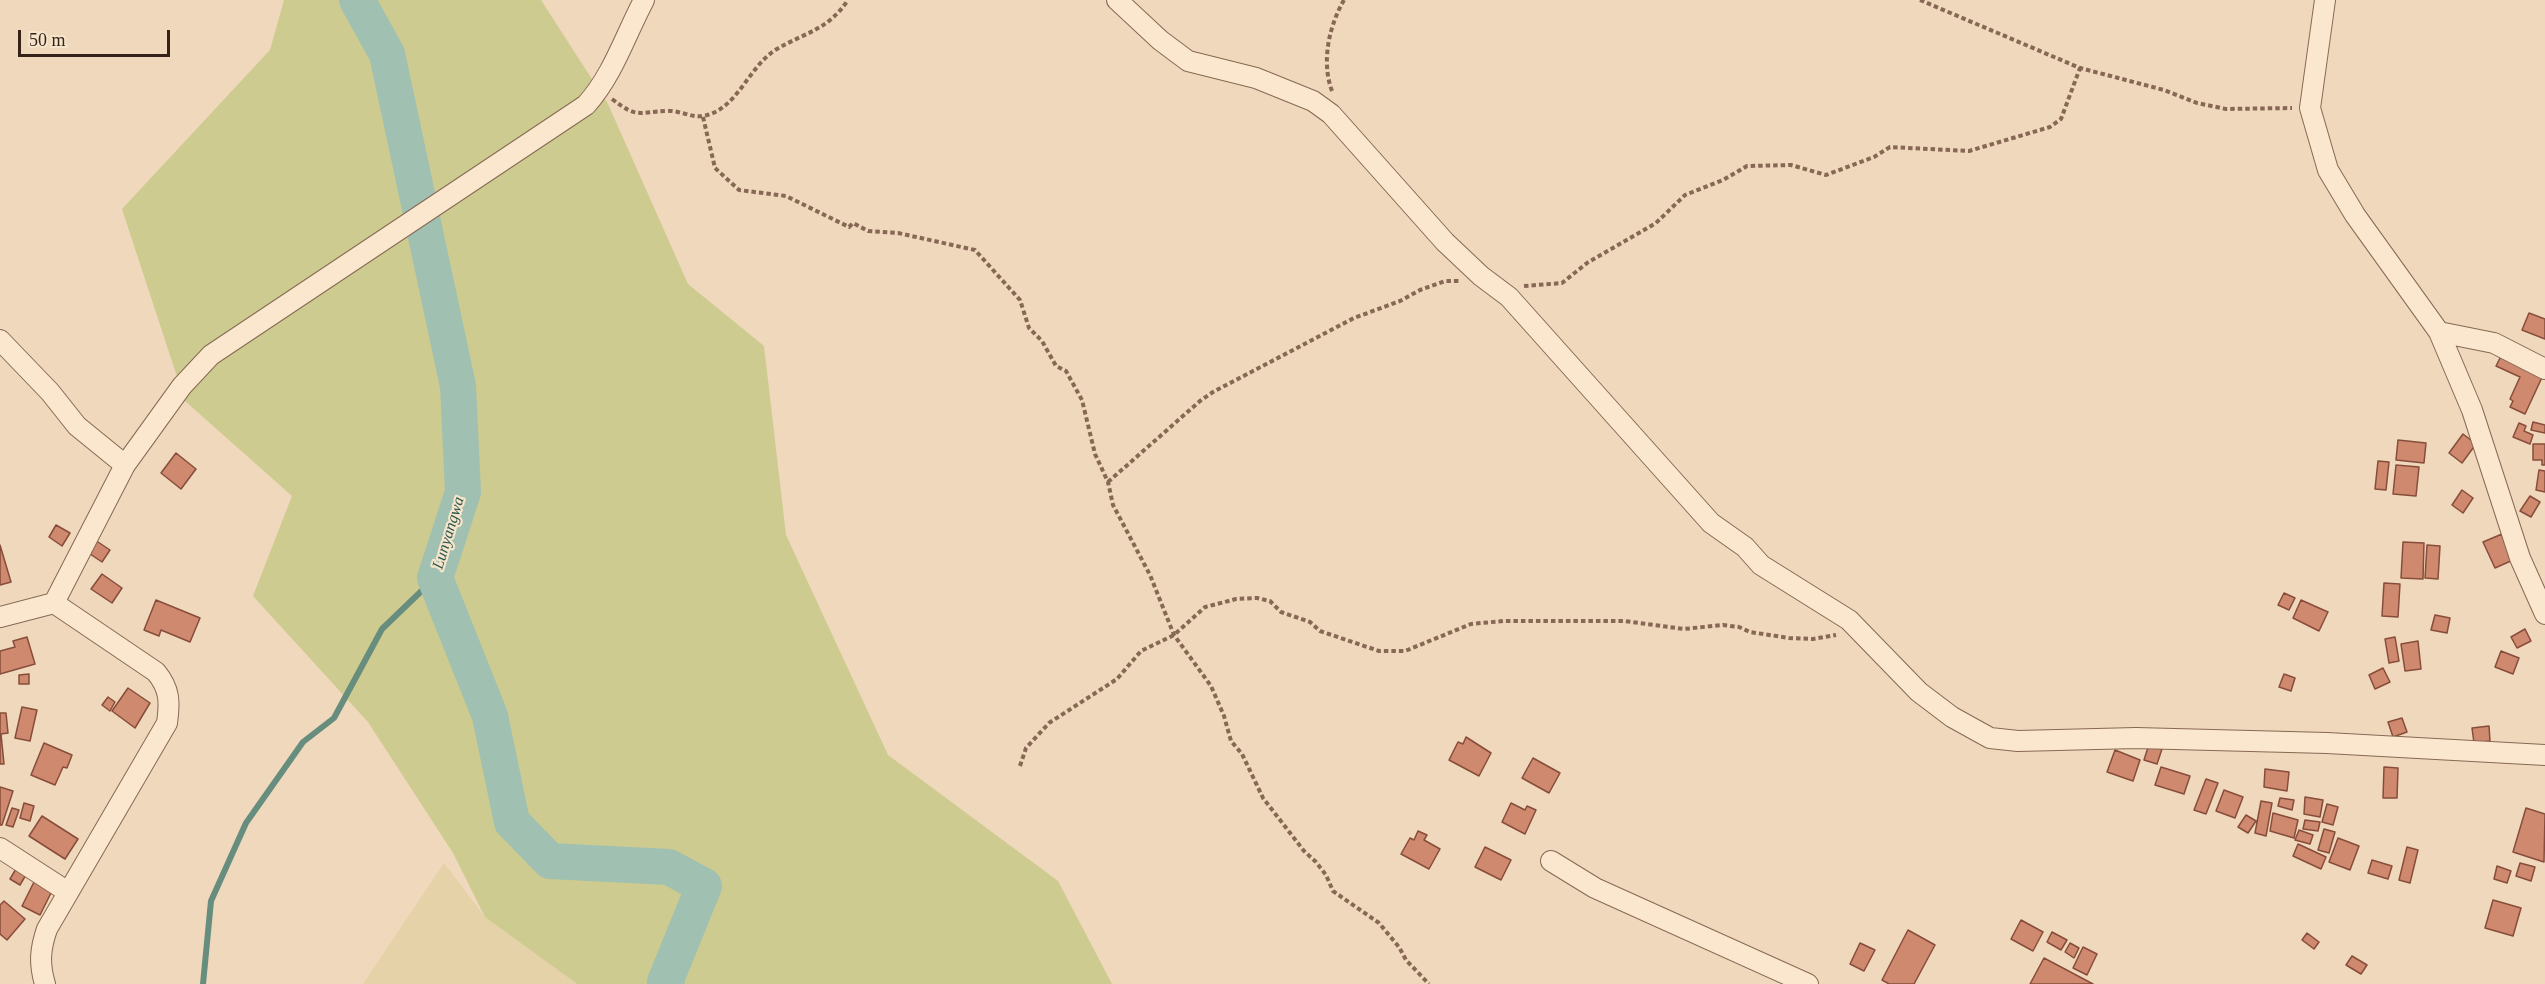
<!DOCTYPE html>
<style>
body{margin:0}
#map{position:relative;width:2545px;height:984px;overflow:hidden;background:#efd8bb;font-family:"Times New Roman",serif}
canvas{display:block}
.scale{position:absolute;left:18px;top:30px;width:152px;height:27px;box-sizing:border-box;border:3px solid #35231a;border-top:0;padding-left:8px;font-size:18px;line-height:21px;white-space:nowrap;color:#35231a;-webkit-text-stroke:4px #f6e4cb;paint-order:stroke}
</style>
<div id="map">
<canvas width="2545" height="984"></canvas>
<div class="scale">50 m</div>
</div>
<script>
const context = document.querySelector('canvas').getContext('2d');
context.lineJoin = 'round';
function fillPath(path, color) {
  context.fillStyle = color;
  context.fill(path, 'evenodd');
}
function stroke(path, color, width, dash) {
  context.strokeStyle = color;
  context.lineWidth = width;
  context.lineCap = dash ? 'butt' : 'round';
  context.setLineDash(dash || []);
  context.stroke(path);
}
function drawText(font, color, halo, rows, align = 'center') {
  context.font = font + ' "Times New Roman",serif';
  context.lineWidth = 4.5;
  context.setLineDash([]);
  context.textBaseline = 'middle';
  context.strokeStyle = halo;
  context.fillStyle = color;
  for (const [text, x, y, turn = 0] of rows) {
    context.save();
    context.translate(x, y);
    context.rotate((+turn || 0) * Math.PI / 180);
    context.textAlign = isNaN(turn) ? turn : align;
    if (halo) context.strokeText(text, 0, 0);
    context.fillText(text, 0, 0);
    context.restore();
  }
}
fillPath(new Path2D(`
 M444 863 485 917 577 984H363Z`), '#e5d2a8');
fillPath(new Path2D(`
 M284 0H541L608 104 688 284 764 346 786 535 888 755 1058 881 1112 984H577L485 917 453 853 368 722 253 596 292 496 185 401 122 209 270 50Z`), '#cdcb8f');
stroke(new Path2D(`
 M203 984 211 901 246 823 303 742 334 718 382 629 435 578`), '#678d7e', 6);
stroke(new Path2D(`
 M357 0 387 54 458 386 463 492 435 578 490 716 512 822 550 861 669 867 704 886 665 982 667 984`), '#a0c0b2', 36);
const building = new Path2D(`
 M2529 313 2545 319V339L2522 330Z
 M2503 352 2545 371 2525 414 2510 407 2513 401 2510 399 2520 377 2496 366Z
 M2533 422 2545 425V433L2531 430Z
 M2519 423 2526 426 2524 431 2533 435 2530 444 2513 437Z
 M2463 434 2476 444 2462 463 2449 453Z
 M2398 440 2426 443 2424 463 2396 460Z
 M2533 444H2545V465H2542V460H2533Z
 M176 453 196 469 181 489 161 473Z
 M2378 461 2389 462 2386 490 2375 489Z
 M2396 465 2419 467 2416 496 2393 494Z
 M2539 470 2545 471V492L2536 490Z
 M2462 490 2473 498 2463 513 2452 505Z
 M2530 496 2540 502 2531 517 2520 511Z
 M56 525 70 533 62 546 49 537Z
 M2502 534 2513 560 2495 568 2483 542Z
 M95 540 110 550 102 562 87 552Z
 M2403 542 2424 543 2423 579 2401 578Z
 M0 545 11 582 0 585Z
 M2427 545 2440 546 2438 579 2425 578Z
 M102 574 122 588 112 603 91 589Z
 M2384 583 2400 584 2398 617 2382 616Z
 M2284 593 2295 598 2289 610 2278 605Z
 M156 600 200 618 190 642 161 630 159 636 144 630Z
 M2301 600 2328 612 2319 631 2293 618Z
 M2435 615 2450 618 2447 633 2431 630Z
 M2525 629 2531 641 2517 648 2511 637Z
 M27 637 35 664 0 674V651L15 647 13 641Z
 M2395 637 2399 661 2389 663 2385 639Z
 M2418 641 2421 669 2405 671 2401 644Z
 M2501 651 2519 658 2513 674 2495 667Z
 M2383 668 2390 682 2375 689 2369 675Z
 M29 674V684H19V675Z
 M2284 674 2295 678 2291 691 2279 687Z
 M128 688 150 703 135 728 112 711Z
 M108 697 115 702 110 711 102 705Z
 M22 707 37 710 30 741 15 738Z
 M0 713H6L8 733 1 734 4 764H0Z
 M2402 718 2407 732 2393 737 2388 722Z
 M2489 726 2490 741 2474 743 2472 728Z
 M1466 737 1491 753 1479 776 1449 760 1458 742 1463 744Z
 M44 743 72 755 67 768 63 767 55 785 31 775Z
 M2149 744 2162 749 2157 764 2144 760Z
 M2115 750 2140 760 2133 781 2107 772Z
 M1533 758 1560 773 1549 793 1522 778Z
 M2161 767 2190 776 2184 794 2155 785Z
 M2384 767 2398 768 2397 798H2383Z
 M2265 769 2289 772 2287 791 2264 787Z
 M2206 779 2218 783 2206 814 2194 810Z
 M0 787 13 791 2 825H0Z
 M2224 790 2243 797 2235 818 2216 811Z
 M2305 797 2323 800 2320 817 2304 814Z
 M2280 798 2294 800 2292 810 2278 806Z
 M2261 801 2272 803 2266 836 2255 833Z
 M24 803 34 806 30 821 20 818Z
 M1511 803 1525 810 1527 806 1536 810 1525 834 1502 822Z
 M2327 804 2338 807 2333 825 2322 822Z
 M12 808 19 810 13 827 6 825Z
 M2526 808 2545 814 2544 862 2513 852Z
 M2273 813 2298 820 2294 838 2270 831Z
 M2246 815 2256 821 2248 833 2238 827Z
 M42 816 78 839 65 859 29 836Z
 M2305 820 2320 822 2318 831 2303 829Z
 M2324 829 2335 832 2329 853 2318 850Z
 M2299 830 2313 835 2310 844 2295 840Z
 M1418 831 1427 835 1424 840 1440 849 1429 869 1401 854 1410 838 1414 840Z
 M2338 838 2359 846 2350 870 2329 862Z
 M2298 844 2326 857 2321 869 2293 856Z
 M1485 847 1511 860 1501 880 1475 867Z
 M2407 847 2418 850 2410 883 2399 880Z
 M2372 860 2392 866 2388 879 2368 873Z
 M20 862 30 868 20 885 10 879Z
 M2520 863 2535 867 2531 881 2516 876Z
 M2497 866 2511 871 2507 883 2494 879Z
 M34 882 52 891 40 915 22 906Z
 M2493 900 2521 908 2513 936 2485 928Z
 M4 901 25 919 7 940 0 934V905Z
 M2021 920 2043 932 2033 951 2011 939Z
 M1908 930 1935 945 1914 984H1889L1882 980Z
 M2052 932 2067 940 2061 950 2047 942Z
 M2307 933 2319 942 2314 949 2302 940Z
 M1860 943 1875 950 1864 971 1850 964Z
 M2070 943 2079 948 2074 958 2065 952Z
 M2083 947 2097 954 2087 975 2073 968Z
 M2352 956 2367 965 2361 974 2346 965Z
 M2044 958 2093 984H2030Z`);
fillPath(building, '#cf896f');
stroke(building, '#874d3a', 1.5);
const minor = new Path2D(`
 M1117 0 1160 40 1188 61 1256 78 1313 101 1331 114 1445 242 1481 276 1509 297 1711 523 1745 547 1761 565 1849 620 1919 692 1952 717 1990 738 2018 741 2136 738 2327 743 2545 755
 M2325 0 2310 108 2328 170 2355 215 2439 332 2472 410 2520 558 2545 614
 M2439 332 2494 343 2545 369
 M0 340 50 392 77 426 125 465
 M54 603 125 465 182 386 211 355 586 105C613 75 625 36 644 0
 M0 617 54 603 156 672C170 689 170 702 167 723L47 929C40 949 39 964 45 984
 M0 848 68 892
 M1551 861 1595 888 1808 984`);
stroke(minor, '#876855', 22);
stroke(new Path2D(`
 M1920 0 2080 68 2164 90 2197 103 2226 109 2292 108
 M1332 91C1321 62 1329 26 1344 0
 M612 99C638 119 638 112 667 111 679 110 692 118 703 116 738 110 748 66 777 49 806 32 828 30 848 0
 M703 117 715 168 739 190 786 196 849 227 853 223 868 231 898 233 975 250 1020 300 1029 328 1042 341 1056 366 1066 371 1082 400 1095 454 1108 482 1113 505 1150 575 1174 635 1211 686 1224 716 1231 741 1242 754 1263 798 1304 851 1316 862 1326 875 1333 891 1379 923 1399 947 1406 960 1429 984
 M1524 286 1562 283 1587 263 1656 223 1685 195 1723 180 1747 166 1791 165 1826 175 1874 157 1890 147 1969 151 2050 127 2061 119 2080 68
 M1108 482 1200 401 1213 392 1354 318 1400 301 1420 290 1445 281H1459
 M1020 766 1026 748 1049 723 1117 679 1141 651 1174 635 1205 607 1236 599 1257 598 1270 601 1281 612 1310 622 1320 631 1379 651H1405L1471 624 1503 621H1624L1684 629 1723 625 1739 627 1750 632 1789 638 1813 639 1836 635`), '#876855', 4, [4.5, 3]);
stroke(minor, '#fae7ce', 20);
drawText('italic 16px', '#29564c', '#f6e4cb', [
 ["Lunyangwa",449,533,-73]
]);
</script>
